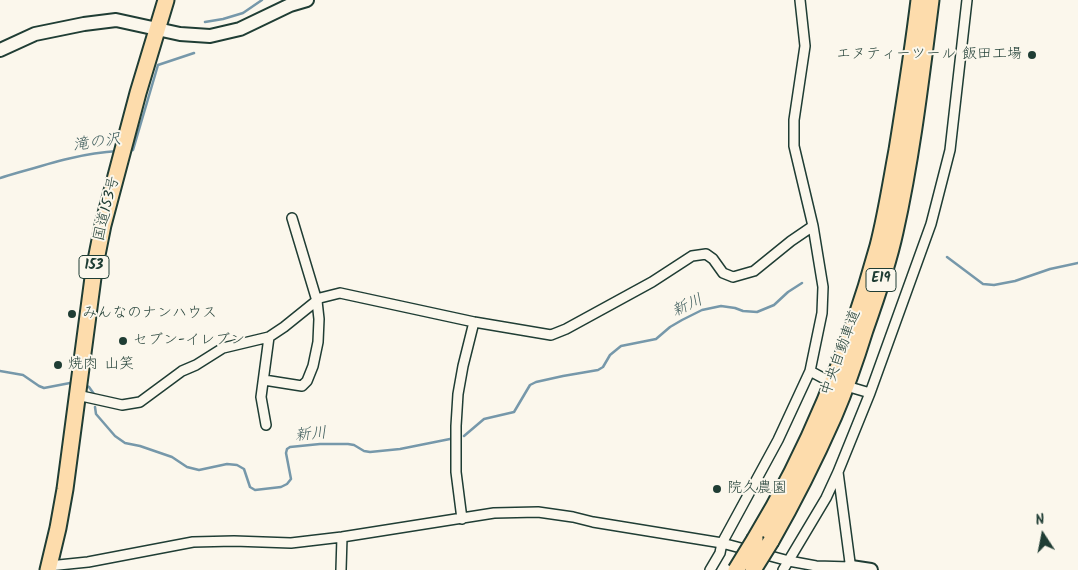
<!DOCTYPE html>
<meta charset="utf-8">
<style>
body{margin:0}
#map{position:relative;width:1078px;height:570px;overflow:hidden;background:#fbf7ec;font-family:Kalam,sans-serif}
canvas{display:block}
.north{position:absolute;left:1018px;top:510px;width:50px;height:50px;-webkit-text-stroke:4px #fbf7ec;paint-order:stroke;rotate:349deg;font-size:14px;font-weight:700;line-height:20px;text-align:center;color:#1f3d34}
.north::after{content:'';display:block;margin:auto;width:18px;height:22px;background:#1f3d34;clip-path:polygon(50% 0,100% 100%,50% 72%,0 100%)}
</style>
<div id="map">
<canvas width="1078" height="570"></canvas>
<div class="north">N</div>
</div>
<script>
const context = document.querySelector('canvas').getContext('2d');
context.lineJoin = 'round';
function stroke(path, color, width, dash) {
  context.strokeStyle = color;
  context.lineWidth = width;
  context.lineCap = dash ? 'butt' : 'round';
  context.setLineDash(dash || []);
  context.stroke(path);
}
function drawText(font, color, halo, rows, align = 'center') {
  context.font = font + ' Kalam,"Klee One",sans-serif';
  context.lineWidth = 4;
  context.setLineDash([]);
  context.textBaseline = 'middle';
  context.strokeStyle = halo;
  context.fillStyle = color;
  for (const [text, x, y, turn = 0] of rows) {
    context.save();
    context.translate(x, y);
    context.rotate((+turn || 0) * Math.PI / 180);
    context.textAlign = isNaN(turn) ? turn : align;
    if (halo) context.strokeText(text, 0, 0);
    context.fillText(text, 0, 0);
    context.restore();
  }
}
stroke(new Path2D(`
 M205 22 223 19 243 13 262 0
 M128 151 133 150 158 65 194 53
 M0 178C38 167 78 153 118 151
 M947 257 983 284 994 285 1015 281 1050 269 1078 263
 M0 371 23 375 39 386 44 388 70 383 74 384
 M84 385 89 387 94 394
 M95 407 96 414 115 436 125 443 140 446 172 457 187 467 199 470 227 464 237 465 244 469 250 487 255 490 281 487 287 484 291 479 286 453 287 449 290 447 320 444H348L354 445 364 451 370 452 400 449 450 439
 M464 436 484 419 514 412 530 385 536 382 563 376 598 370 603 367 610 355 621 346 656 339 670 327 682 320 702 310 721 306 735 308 743 311 757 312 774 305 788 292 802 283`), '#7698aa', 2.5);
const street = new Path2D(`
 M810 371 823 378
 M264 380 302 386 307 381 313 366 318 342 319 319 317 301 292 218
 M853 388 870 393
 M77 395 122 405 140 402 182 371 196 365 223 348 269 337 284 327 320 298 340 293 474 322 551 335 566 329 652 282 692 256 706 254 713 259 723 273 733 277 754 271 791 241 813 226
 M266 425 261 397 269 337
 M838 472 851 570
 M462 519 456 472V426L458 394 463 366 474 322
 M49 566 88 562 193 542 234 541 291 543 342 537 494 513 538 512 573 517 593 522 722 543 789 561 816 566 851 567
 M341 570 342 537
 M710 570 720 553 722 543 778 440 810 371 822 313 823 287 813 226 794 146V120L805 46 800 0
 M783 570 826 498 838 472 870 393 931 224 950 150 967 0`);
const secondary = new Path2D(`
 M0 50 35 34 84 24 116 20 180 34 210 36 240 29 290 5 307 0
 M851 567 871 570`);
const highway = new Path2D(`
 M755 539C810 448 850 348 878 246 886 215 891 182 897 150 905 100 913 50 919 0
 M771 541C794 501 815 459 834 416 846 388 856 359 865 330 876 299 888 265 895 232 912 156 921 78 931 0
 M48 570 58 528 65 489 94 270 103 225 138 93 166 0`);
stroke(street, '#1f3d34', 12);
stroke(secondary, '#1f3d34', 16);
stroke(highway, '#1f3d34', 19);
stroke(street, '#fbf7ec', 9);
stroke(secondary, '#fbf7ec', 12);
stroke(highway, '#fddcac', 15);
const highwayBridge = new Path2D(`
 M736 570 755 539
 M753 570 771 541`);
stroke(highwayBridge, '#1f3d34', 19, []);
stroke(highwayBridge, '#fddcac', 15);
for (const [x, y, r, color] of [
 [1032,55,5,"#1f3d34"],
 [72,314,5,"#1f3d34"],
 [123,341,5,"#1f3d34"],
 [58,365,5,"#1f3d34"],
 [717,489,5,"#1f3d34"]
]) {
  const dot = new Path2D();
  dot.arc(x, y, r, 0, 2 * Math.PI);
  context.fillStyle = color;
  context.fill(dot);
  stroke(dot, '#fbf7ec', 2);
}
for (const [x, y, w] of [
 [94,267,30],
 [881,280,30]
]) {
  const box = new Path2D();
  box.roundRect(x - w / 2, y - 11.5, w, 23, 4);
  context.fillStyle = '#fbf7ec';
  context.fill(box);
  stroke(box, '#1f3d34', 1);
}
drawText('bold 14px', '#1f3d34', null, [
 ["153",94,267],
 ["E19",881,280]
]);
drawText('15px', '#1f3d34', '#fbf7ec', [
 ["エヌティーツール 飯田工場",1022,55,"right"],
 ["みんなのナンハウス",82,314],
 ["セブン-イレブン",133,341],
 ["焼肉 山笑",68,365],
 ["院久農園",727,489]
], 'left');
drawText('15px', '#1f3d34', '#fbf7ec', [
 ["国道153号",108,209,-76],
 ["中央自動車道",842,353,-70]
]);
drawText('italic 16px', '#3c5b5b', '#fbf7ec', [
 ["滝の沢",97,144,-8],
 ["新川",688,307,-25],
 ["新川",311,436,-6]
]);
</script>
